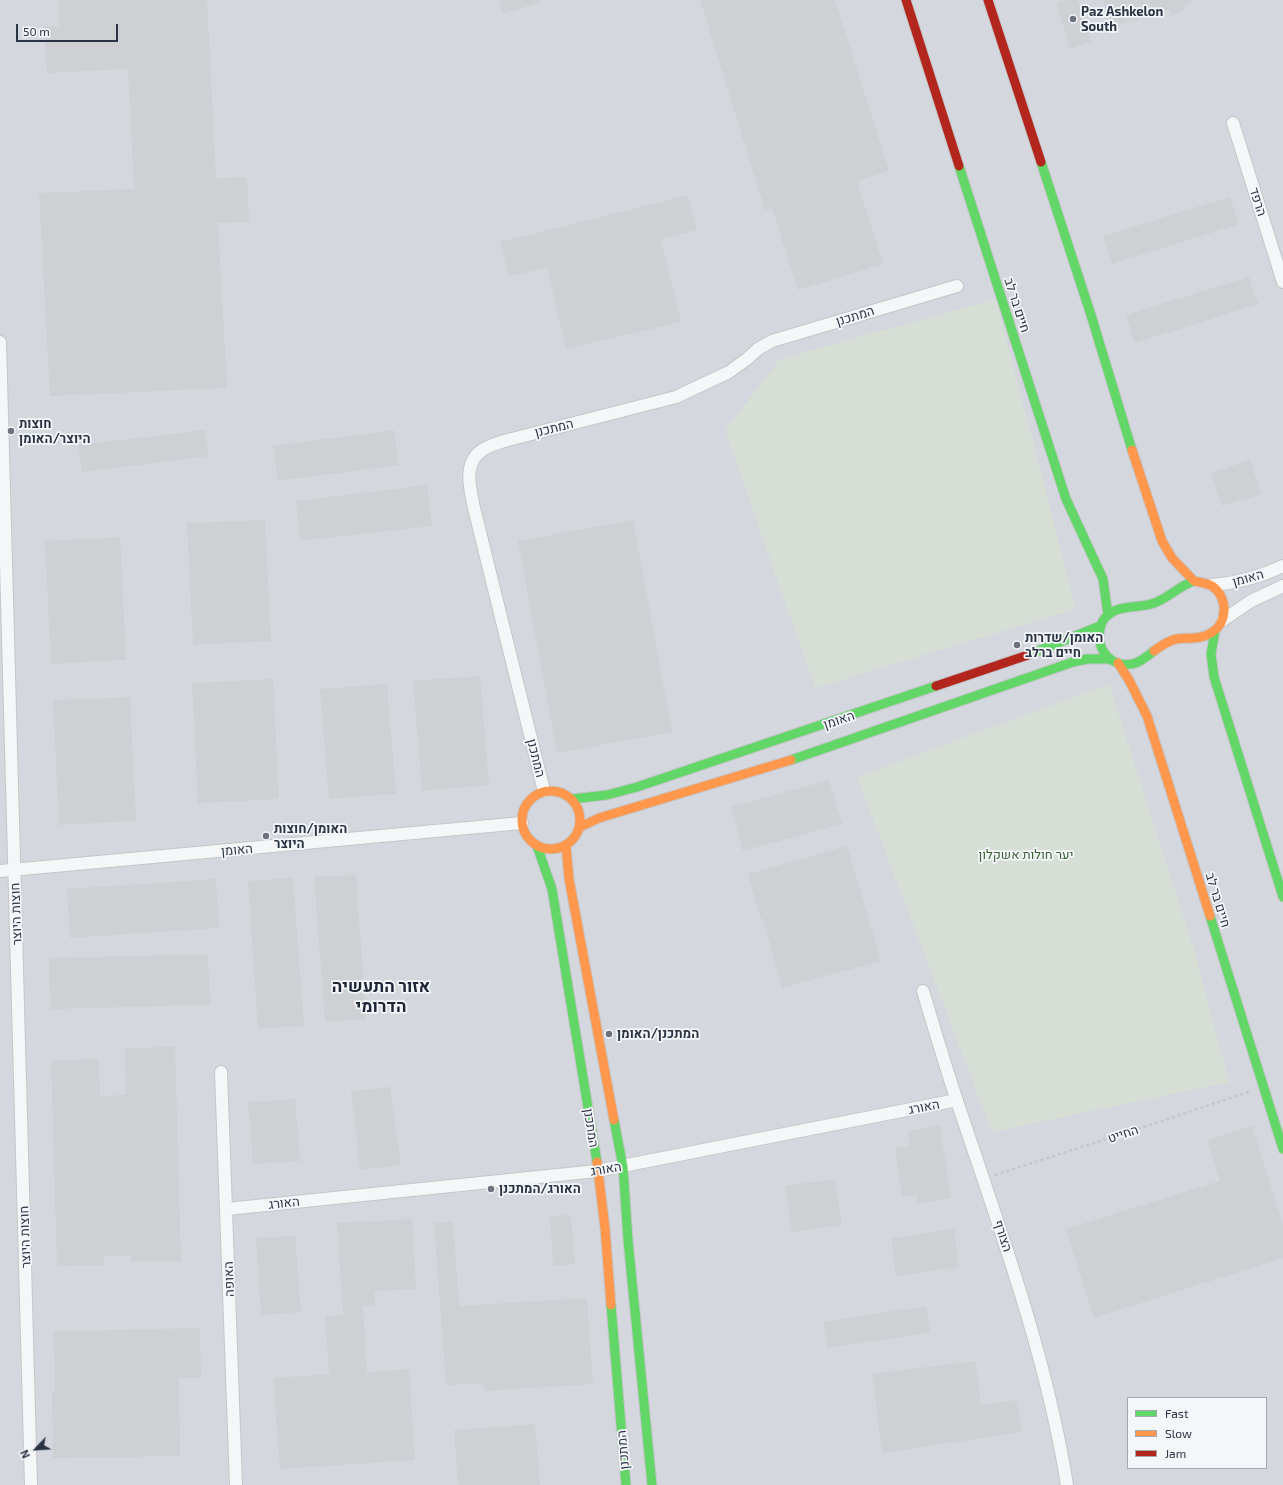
<!DOCTYPE html>
<meta charset="utf-8">
<style>
body{margin:0}
#map{position:relative;width:1283px;height:1485px;overflow:hidden;background:#e6e8ea;font-family:"Exo 2",sans-serif}
canvas{display:block}
.legend{position:absolute;left:1127px;top:1397px;width:140px;height:72px;box-sizing:border-box;background:#f4f6f9;border:1px solid #a4a8b1;margin:0;padding:5px 7px;list-style:none;font-size:12px;color:#2b3445}
.legend li{display:flex;align-items:center;gap:8px;height:20px}
.legend b{width:20px;border:1px solid #a4a8b1}
.north{position:absolute;left:16px;top:1429px;width:40px;height:40px;-webkit-text-stroke:3px #f4f6f9;paint-order:stroke;rotate:245deg;font-size:11px;font-weight:700;line-height:16px;text-align:center;color:#2b3445}
.north::after{content:'';display:block;margin:auto;width:14px;height:18px;background:#2b3445;clip-path:polygon(50% 0,100% 100%,50% 72%,0 100%)}
.scale{position:absolute;left:16px;top:24px;width:102px;height:18px;box-sizing:border-box;border:2px solid #2b3445;border-top:0;padding-left:5px;font-size:12px;line-height:14px;white-space:nowrap;color:#2b3445;-webkit-text-stroke:3px #f4f6f9;paint-order:stroke}
</style>
<div id="map">
<canvas width="1283" height="1485"></canvas>
<ul class="legend">
<li><b style="height:5px;background:#63d668"></b>Fast</li>
<li><b style="height:5px;background:#ff974d"></b>Slow</li>
<li><b style="height:5px;background:#b3261e"></b>Jam</li>
</ul>
<div class="north">N</div>
<div class="scale">50 m</div>
</div>
<script>
const context = document.querySelector('canvas').getContext('2d');
context.lineJoin = 'round';
function fillPath(path, color) {
  context.fillStyle = color;
  context.fill(path, 'evenodd');
}
function stroke(path, color, width, dash) {
  context.strokeStyle = color;
  context.lineWidth = width;
  context.lineCap = dash ? 'butt' : 'round';
  context.setLineDash(dash || []);
  context.stroke(path);
}
function drawText(font, color, halo, rows, align = 'center') {
  context.font = font + ' "Exo 2",Heebo,sans-serif';
  context.lineWidth = 3.5;
  context.setLineDash([]);
  context.textBaseline = 'middle';
  context.strokeStyle = halo;
  context.fillStyle = color;
  for (const [text, x, y, turn = 0] of rows) {
    context.save();
    context.translate(x, y);
    context.rotate((+turn || 0) * Math.PI / 180);
    context.textAlign = isNaN(turn) ? turn : align;
    if (halo) context.strokeText(text, 0, 0);
    context.fillText(text, 0, 0);
    context.restore();
  }
}
fillPath(new Path2D(`
 M0 0H1283V1485H0ZM1128 1398H1266V1468H1128Z`), '#d4d7dd');
fillPath(new Path2D(`
 M996 299 1076 609 815 688 725 430 780 359Z
 M1109 684 1195 953 1229 1082 992 1132 857 777Z`), '#d6ded6');
fillPath(new Path2D(`
 M58 0H207L216 178 247 177 249 222 218 223 227 388 50 396 39 193 134 189 128 69 47 73 44 27 59 26Z
 M499 0H541V2L503 14Z
 M700 0H835L889 171 857 181 883 264 798 290 772 208 765 210Z
 M1064 0H1078L1091 42 1070 49 1056 2Z
 M1103 0H1191L1192 2 1184 5 1186 10 1172 15 1170 9 1112 28Z
 M688 195 697 230 661 239 681 322 566 349 547 267 509 277 500 242Z
 M1230 197 1239 224 1112 264 1103 236Z
 M1249 277 1258 304 1135 343 1126 315Z
 M205 430 209 456 82 472 78 445Z
 M394 430 399 465 278 481 273 446Z
 M1250 460 1261 494 1222 506 1211 473Z
 M427 485 432 526 300 541 296 501Z
 M265 520 271 641 193 645 187 523Z
 M633 520 672 732 557 753 518 541Z
 M120 537 126 660 51 664 45 541Z
 M480 676 489 785 422 791 413 681Z
 M273 679 279 799 198 803 192 683Z
 M387 684 396 794 329 799 320 689Z
 M130 697 136 821 59 825 53 700Z
 M829 780 842 824 743 851 731 807Z
 M847 846 881 961 782 988 763 919H761L748 874Z
 M356 875 366 1019 325 1022 314 877Z
 M293 878 304 1026 258 1029 248 881Z
 M216 879 219 928 70 938 67 889Z
 M208 954 210 1005 50 1009 49 958Z
 M175 1047 181 1261 131 1262V1256H104L105 1265 57 1266 51 1060 99 1059 100 1096 126 1095 125 1048Z
 M390 1087 401 1165 360 1170 351 1091Z
 M295 1099 300 1161 253 1164 248 1102Z
 M940 1126 951 1198 918 1203 917 1195 902 1197 895 1148 910 1146 908 1131Z
 M1252 1126 1283 1225V1258L1094 1318 1066 1229 1220 1181 1207 1140Z
 M835 1179 842 1225 792 1232 785 1186Z
 M571 1215 575 1264 553 1266 550 1216Z
 M412 1219 416 1289 374 1291 375 1306H363L367 1372 409 1369 415 1460 280 1469 273 1378 329 1374 325 1316 343 1315 337 1223Z
 M453 1222 459 1306 587 1298 593 1384 485 1391 484 1383 446 1385 434 1223Z
 M954 1229 959 1267 896 1276 891 1238Z
 M295 1236 301 1312 261 1315 256 1238Z
 M926 1306 930 1333 827 1348 823 1322Z
 M200 1328 201 1378H179L180 1456 53 1458 52 1392H55L54 1331Z
 M975 1361 981 1405 1017 1400 1022 1432 882 1453 872 1374Z
 M535 1424 540 1485H458L454 1430Z`), '#ced0d3');
const street = new Path2D(`
 M1233 123 1283 282
 M0 342 31 1485
 M1212 585C1237 583 1260 577 1283 566
 M1223 620 1251 601 1283 586
 M544 791 474 508C470 488 462 462 484 449 490 445 498 443 504 441L676 397 729 372 747 359 758 349 772 341 957 286
 M0 871 522 823
 M923 991C934 1028 945 1065 957 1101 999 1227 1046 1353 1067 1485
 M221 1072 236 1485
 M227 1209 597 1171 957 1100`);
const fast = new Path2D(`
 M1041 162 1091 315 1132 450
 M959 166 1066 499 1103 579 1108 615
 M1215 631 1211 654 1214 677 1283 897
 M1154 651C1149 655 1143 660 1136 663 1114 670 1095 651 1100 629 1101 624 1103 619 1107 616 1118 605 1137 608 1151 604 1167 600 1178 586 1194 581
 M1028 655 1100 626
 M791 760 1073 662 1087 659H1110
 M572 799 607 795 637 787 936 686
 M537 846 552 889 597 1162
 M1210 916 1283 1149
 M614 1120 623 1167 628 1240 652 1485
 M611 1305 626 1485`);
const slow = new Path2D(`
 M1132 450 1162 541 1172 558 1194 581
 M1154 651C1161 646 1167 641 1176 639 1187 637 1199 640 1209 634 1228 625 1229 598 1212 586 1206 583 1200 582 1194 581
 M1118 663 1129 680 1147 716 1210 916
 M522 820a29 29 0 1 1 58 0a29 29 0 1 1-58 0Z
 M580 827 599 818 791 760
 M566 846 569 879 614 1120
 M597 1162 605 1228 611 1305`);
const jam = new Path2D(`
 M906 0 959 166
 M988 0 1041 162
 M936 686 1028 655`);
stroke(street, '#c4c6c8', 14);
stroke(fast, '#c4c6c8', 11);
stroke(slow, '#c4c6c8', 11);
stroke(jam, '#c4c6c8', 11);
stroke(new Path2D(`
 M995 1175 1165 1120 1251 1091`), '#c5c6ca', 2.5, [3, 3]);
stroke(street, '#f5f6f7', 12);
stroke(fast, '#63d668', 9);
stroke(slow, '#ff974d', 9);
stroke(jam, '#b3261e', 9);
for (const [x, y, r, color] of [
 [1073,19,4,"#6c737f"],
 [11,431,4,"#6c737f"],
 [1017,645,4,"#6c737f"],
 [266,836,4,"#6c737f"],
 [609,1034,4,"#6c737f"],
 [491,1189,4,"#6c737f"]
]) {
  const dot = new Path2D();
  dot.arc(x, y, r, 0, 2 * Math.PI);
  context.fillStyle = color;
  context.fill(dot);
  stroke(dot, '#f4f6f9', 1.5);
}
drawText('bold 13px', '#2b3445', '#f4f6f9', [
 ["Paz Ashkelon",1081,12],
 ["South",1081,27],
 ["חוצות",19,424],
 ["היוצר/האומן",19,439],
 ["האומן/שדרות",1025,638],
 ["חיים ברלב",1025,653],
 ["האומן/חוצות",274,829],
 ["היוצר",274,844],
 ["המתכנן/האומן",617,1034],
 ["האורג/המתכנן",499,1189]
], 'left');
drawText('13px', '#2b3445', '#f4f6f9', [
 ["הרפד",1258,202,72],
 ["חיים בר לב",1017,305,72],
 ["המתכנן",855,316,-17],
 ["המתכנן",554,428,-14],
 ["האומן",1248,578,-16],
 ["האומן",839,720,-19],
 ["המתכנן",536,758,76],
 ["האומן",237,850,-5],
 ["חיים בר לב",1218,900,73],
 ["חוצות היוצר",16,914,-92],
 ["האורג",924,1107,-11],
 ["המתכנן",591,1128,81],
 ["החייט",1123,1134,-18],
 ["האורג",606,1169,-9],
 ["האורג",284,1203,-6],
 ["הצורף",1003,1236,72],
 ["חוצות היוצר",25,1237,-92],
 ["האופה",229,1279,-92],
 ["המתכנן",623,1450,-95]
]);
drawText('13px', '#3f6138', '#f4f6f9', [
 ["יער חולות אשקלון",1026,855]
]);
drawText('bold 17px', '#1d2536', '#f4f6f9', [
 ["אזור התעשיה",381,986],
 ["הדרומי",381,1006]
]);
</script>
